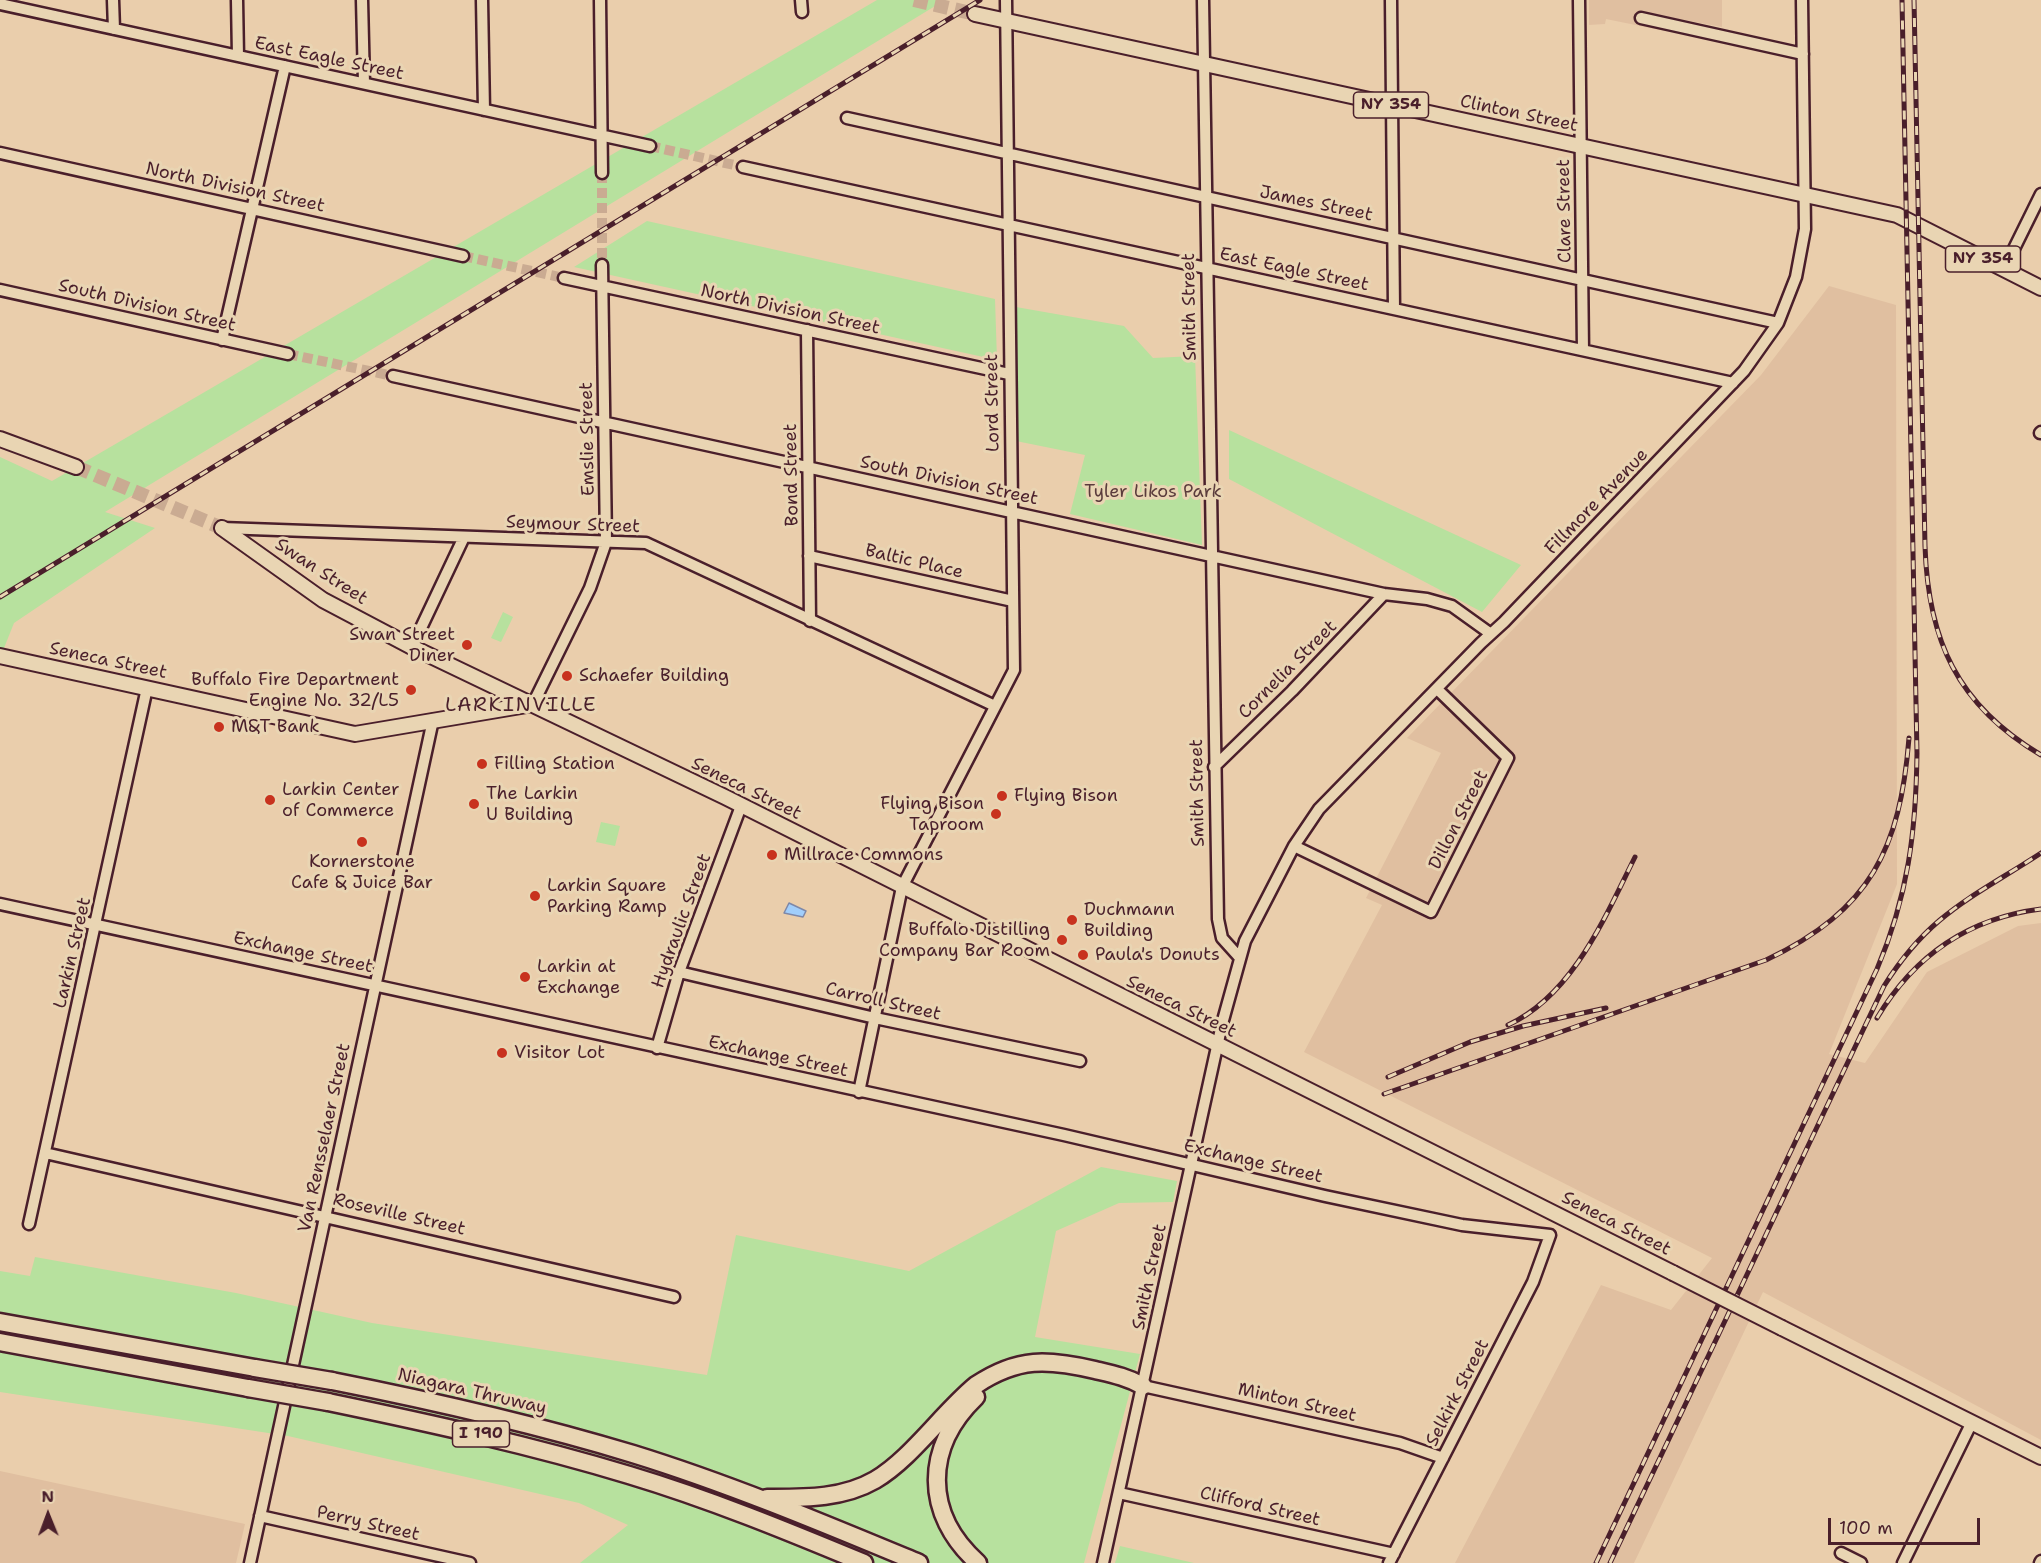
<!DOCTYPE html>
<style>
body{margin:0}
#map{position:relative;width:2041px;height:1563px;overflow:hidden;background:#eaceac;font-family:"Shantell Sans",sans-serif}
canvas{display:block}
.north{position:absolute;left:18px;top:1485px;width:60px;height:60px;-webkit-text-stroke:4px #e9d5b3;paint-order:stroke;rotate:359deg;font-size:16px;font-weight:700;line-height:24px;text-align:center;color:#4a1f2b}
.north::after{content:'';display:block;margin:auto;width:21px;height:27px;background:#4a1f2b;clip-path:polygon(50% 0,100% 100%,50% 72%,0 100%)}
.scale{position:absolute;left:1828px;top:1518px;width:152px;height:27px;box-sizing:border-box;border:3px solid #4a1f2b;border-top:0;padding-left:8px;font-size:18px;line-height:21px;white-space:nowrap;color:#4a1f2b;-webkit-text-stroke:4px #e9d5b3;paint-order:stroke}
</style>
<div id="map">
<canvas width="2041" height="1563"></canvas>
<div class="north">N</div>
<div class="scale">100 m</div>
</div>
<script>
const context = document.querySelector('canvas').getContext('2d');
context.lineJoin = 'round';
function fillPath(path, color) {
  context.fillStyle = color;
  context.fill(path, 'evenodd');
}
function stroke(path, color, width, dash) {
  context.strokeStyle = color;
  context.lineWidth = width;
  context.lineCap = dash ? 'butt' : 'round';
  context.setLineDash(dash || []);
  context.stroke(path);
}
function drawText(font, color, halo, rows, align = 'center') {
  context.font = font + ' "Shantell Sans",sans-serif';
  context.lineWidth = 6;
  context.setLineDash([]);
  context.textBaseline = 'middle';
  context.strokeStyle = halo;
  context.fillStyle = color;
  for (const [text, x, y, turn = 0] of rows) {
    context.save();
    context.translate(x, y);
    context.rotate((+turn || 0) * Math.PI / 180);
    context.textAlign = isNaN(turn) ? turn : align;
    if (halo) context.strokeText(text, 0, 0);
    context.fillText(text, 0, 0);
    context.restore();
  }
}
fillPath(new Path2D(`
 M1589 0H1722V27L1668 17 1665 31 1606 19 1605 24 1589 25Z
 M1829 286 1896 305 1897 884 1829 1054 1865 1063 1927 972 2018 926 2041 923V1440L1763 1292 1634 1563H1455L1601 1285 1671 1310 1712 1258 1304 1052 1382 905 1366 898 1441 753 1407 738 1761 375Z
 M0 1471 245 1524 236 1563H0Z`), '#e0bfa0');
fillPath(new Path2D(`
 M877 0H945L105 512 155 528 14 623 0 658V457L52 481Z
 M647 221 995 299 997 360 574 267Z
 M1016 307 1124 326 1153 358 1195 356 1202 545 1070 514 1085 455 1016 441Z
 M1229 430 1521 565 1482 612 1229 479Z
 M503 612 513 617 501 642 491 638Z
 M601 822 620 826 615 846 596 842Z
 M1101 1167 1177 1181 1173 1202 1119 1203 1056 1231 1035 1337 1140 1354 1084 1563H580L628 1525 579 1503 288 1436 0 1392V1271L30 1276 35 1257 236 1293 372 1323 707 1375 736 1235 909 1271Z
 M1120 1546 1194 1563H1115Z`), '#b7e19e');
const water = new Path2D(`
 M789 903 806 911 803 917 784 913Z`);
fillPath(water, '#a1cefb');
stroke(water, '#7e88a8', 1.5);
stroke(new Path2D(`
 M650 146 743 167
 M602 173V265
 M463 256 564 278
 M288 354 393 376`), '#caab92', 10, [10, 5]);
stroke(new Path2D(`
 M914 0 975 14
 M76 467 222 528`), '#caab92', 14, [14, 7]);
const minor = new Path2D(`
 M113 0 114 29
 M237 0 238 56
 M362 0 364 83
 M482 0 484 110
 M600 0 602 173
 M801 0 802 12
 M1203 0 1218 919 1222 938 1240 958
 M1391 0 1394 308
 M1579 0 1583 350
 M0 4 650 146
 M1641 18 1803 54
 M847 118 1778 323
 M0 153 463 256
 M743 167 1733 383
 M2004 269 2041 194
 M564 278 1009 374
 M0 290 288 354
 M807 330 810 621
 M222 340 285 66
 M393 376 1384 594 1427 599 1452 606 1491 634
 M2040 433 2041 432
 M222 528 646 543 995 706
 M809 556 1013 601
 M412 647 464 537
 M533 704 590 588 606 542 602 265
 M1214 767 1292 691 1384 594
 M1294 846 1431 912 1508 758 1437 689
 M0 904 1064 1135 1325 1196 1462 1225 1550 1235 1533 1282 1389 1563
 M679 972 875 1018 1080 1061
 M657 1048 679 972 741 806
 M859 1092 902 887 1014 670 1006 0
 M45 1153 674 1297
 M29 1224 147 688
 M1143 1386 1400 1443 1443 1458
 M1119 1493 1394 1554
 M260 1516 470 1563
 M1841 1553 1861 1563
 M250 1563 433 720
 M1103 1563 1222 1024 1245 941 1294 846 1319 809 1481 643 1504 622 1744 371 1778 323 1796 277 1805 229 1802 0
 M1903 1563 1972 1422
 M2040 1563 2041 1561`);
const major = new Path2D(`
 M975 14 1897 215 2041 288
 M0 439 76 467
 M222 528 323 600 412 647 725 797 1673 1273
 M0 656 355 734 533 704
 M1782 1328 2041 1457`);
const highway = new Path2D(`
 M0 1322 255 1368
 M0 1342 248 1388
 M332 1381C433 1401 534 1424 633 1454 730 1484 825 1524 919 1563
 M976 1397C924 1447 923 1514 978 1563
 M328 1402C429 1423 530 1445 629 1475 709 1499 787 1531 864 1563
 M767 1498C804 1498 842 1499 875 1480 911 1459 943 1412 976 1385 1018 1357 1048 1359 1095 1370 1112 1374 1127 1377 1143 1386`);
stroke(minor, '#4a1f2b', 15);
stroke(major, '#4a1f2b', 18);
stroke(highway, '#4a1f2b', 21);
stroke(minor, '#e9d5b3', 10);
stroke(major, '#e9d5b3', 14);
stroke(highway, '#e9d5b3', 16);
const rail = new Path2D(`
 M1914 0 1925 546C1928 640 1957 705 2041 755
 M0 597 980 0
 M1877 1018C1914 956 1969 918 2041 909
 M1508 1025C1573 995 1605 917 1635 857
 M1388 1077 1470 1042 1523 1026 1606 1008
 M1384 1094 1766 960C1871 910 1900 849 1909 738
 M1596 1563 1877 969C1908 896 1916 832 1917 753L1902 0
 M1610 1563 1884 986C1930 913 1972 898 2041 853`);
stroke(rail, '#4a1f2b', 5);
stroke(rail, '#e9d5b3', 3, [9]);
const majorBridge = new Path2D(`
 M1673 1273 1782 1328`);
const highwayBridge = new Path2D(`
 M255 1368 332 1381
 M248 1388 328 1402`);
stroke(majorBridge, '#4a1f2b', 18, []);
stroke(highwayBridge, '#4a1f2b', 21, []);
stroke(majorBridge, '#e9d5b3', 14);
stroke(highwayBridge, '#e9d5b3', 16);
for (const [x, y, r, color] of [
 [467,645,6,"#c8321e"],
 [567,676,6,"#c8321e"],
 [411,690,6,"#c8321e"],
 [219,727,6,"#c8321e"],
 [482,764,6,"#c8321e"],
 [1002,796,6,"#c8321e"],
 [270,800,6,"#c8321e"],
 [474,804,6,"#c8321e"],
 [996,814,6,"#c8321e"],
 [362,842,6,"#c8321e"],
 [772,855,6,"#c8321e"],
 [535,896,6,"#c8321e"],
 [1072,920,6,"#c8321e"],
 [1062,940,6,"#c8321e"],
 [1083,955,6,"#c8321e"],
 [525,977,6,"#c8321e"],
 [502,1053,6,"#c8321e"]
]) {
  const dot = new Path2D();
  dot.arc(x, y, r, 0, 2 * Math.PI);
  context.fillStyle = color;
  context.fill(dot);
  stroke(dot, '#e9d5b3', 2);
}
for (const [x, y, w] of [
 [1391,105,75],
 [1983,259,75],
 [481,1434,57]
]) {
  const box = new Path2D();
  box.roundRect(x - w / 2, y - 13, w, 26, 4.5);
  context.fillStyle = '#e9d5b3';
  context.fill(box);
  stroke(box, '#4a1f2b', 1.5);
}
drawText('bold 16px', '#4a1f2b', null, [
 ["NY 354",1391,105],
 ["NY 354",1983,259],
 ["I 190",481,1434]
]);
drawText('18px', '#4a1f2b', '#e9d5b3', [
 ["East Eagle Street",329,59,12],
 ["Clinton Street",1519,114,12],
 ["North Division Street",235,188,12],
 ["James Street",1316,204,12],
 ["Clare Street",1565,211,-91],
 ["East Eagle Street",1294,270,12],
 ["South Division Street",147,306,13],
 ["Smith Street",1190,307,-91],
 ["North Division Street",790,310,12],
 ["Lord Street",993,403,-91],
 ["Emslie Street",588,439,-91],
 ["Bond Street",792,475,-91],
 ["South Division Street",949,481,12],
 ["Fillmore Avenue",1597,502,-46],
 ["Seymour Street",573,525,2],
 ["Baltic Place",914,562,13],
 ["Swan Street",321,572,33],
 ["Seneca Street",108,661,12],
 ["Cornelia Street",1288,670,-45],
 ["Seneca Street",746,789,26],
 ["Smith Street",1198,793,-91],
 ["Dillon Street",1459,820,-63],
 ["Hydraulic Street",682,921,-70],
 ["Larkin Street",73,953,-77],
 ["Exchange Street",303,953,12],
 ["Carroll Street",883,1002,13],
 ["Seneca Street",1181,1007,26],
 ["Exchange Street",778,1057,12],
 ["Van Rensselaer Street",325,1138,-78],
 ["Exchange Street",1253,1162,13],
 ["Roseville Street",399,1215,13],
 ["Seneca Street",1616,1224,27],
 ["Smith Street",1150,1277,-78],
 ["Niagara Thruway",472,1392,13],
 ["Selkirk Street",1458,1393,-63],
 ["Minton Street",1297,1403,13],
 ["Clifford Street",1260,1507,13],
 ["Perry Street",368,1524,13]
]);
drawText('18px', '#5a3c3c', '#e9d5b3', [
 ["Tyler Likos Park",1153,492]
]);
drawText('18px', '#4a1f2b', '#e9d5b3', [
 ["Swan Street",455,635,"right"],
 ["Diner",455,656,"right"],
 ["Schaefer Building",579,676],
 ["Buffalo Fire Department",399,680,"right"],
 ["Engine No. 32/L5",399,701,"right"],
 ["M&T Bank",231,727],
 ["Filling Station",494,764],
 ["Larkin Center",282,790],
 ["of Commerce",282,811],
 ["The Larkin",486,794],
 ["U Building",486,815],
 ["Flying Bison",1014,796],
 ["Flying Bison",984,804,"right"],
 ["Taproom",984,825,"right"],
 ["Millrace Commons",784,855],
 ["Kornerstone",362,862,"center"],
 ["Cafe & Juice Bar",362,883,"center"],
 ["Larkin Square",547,886],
 ["Parking Ramp",547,907],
 ["Duchmann",1084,910],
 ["Building",1084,931],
 ["Buffalo Distilling",1050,930,"right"],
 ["Company Bar Room",1050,951,"right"],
 ["Paula's Donuts",1095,955],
 ["Larkin at",537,967],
 ["Exchange",537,988],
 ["Visitor Lot",514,1053]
], 'left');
context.letterSpacing = '1.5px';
drawText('20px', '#4a1f2b', '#e9d5b3', [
 ["LARKINVILLE",521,706]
]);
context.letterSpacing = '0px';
</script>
